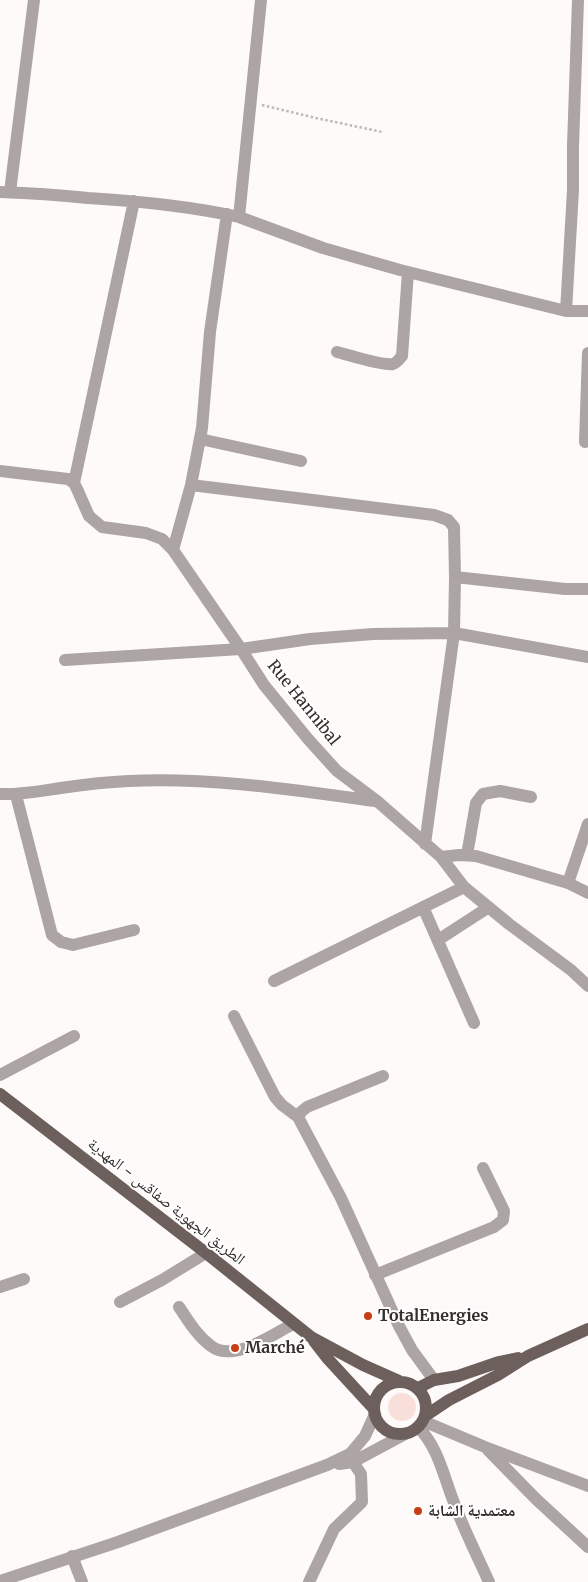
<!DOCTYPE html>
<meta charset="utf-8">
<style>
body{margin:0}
canvas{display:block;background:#fefaf9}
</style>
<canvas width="588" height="1582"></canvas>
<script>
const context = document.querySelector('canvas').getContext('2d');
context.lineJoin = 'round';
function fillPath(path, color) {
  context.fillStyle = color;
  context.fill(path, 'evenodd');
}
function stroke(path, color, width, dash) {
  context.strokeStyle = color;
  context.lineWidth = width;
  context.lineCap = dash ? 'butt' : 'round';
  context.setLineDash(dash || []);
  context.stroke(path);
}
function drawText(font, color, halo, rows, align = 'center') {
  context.font = font + ' Merriweather,"Noto Naskh Arabic",serif';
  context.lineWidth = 4;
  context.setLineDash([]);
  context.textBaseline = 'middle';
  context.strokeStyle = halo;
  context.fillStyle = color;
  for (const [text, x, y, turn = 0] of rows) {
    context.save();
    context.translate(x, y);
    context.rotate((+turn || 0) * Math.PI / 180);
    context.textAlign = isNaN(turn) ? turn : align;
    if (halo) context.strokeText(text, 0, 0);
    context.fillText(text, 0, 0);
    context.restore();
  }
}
fillPath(new Path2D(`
 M388 1407a14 14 0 1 1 28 0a14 14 0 1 1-28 0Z`), '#f8dfd9');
stroke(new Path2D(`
 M262 105 316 118 382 132`), '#beb9b8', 2.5, [2.5, 2.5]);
stroke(new Path2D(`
 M0 192C29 193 59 195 88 198 139 201 189 206 239 217L323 248 400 270 566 311H588
 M10 192 34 0
 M239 217 261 0
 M566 311 573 190V146L578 0
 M337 352C349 355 382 366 393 364 397 363 399 359 402 356L408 272
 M200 439 301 461
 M585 442 588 353
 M0 471 68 479 74 483 77 489 89 516 102 527 146 533 162 539 173 550 241 649 264 685 308 739 337 771 377 801 441 857 464 887 509 924 571 970 588 986
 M74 483 134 201
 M191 485 434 515 448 520 454 527 455 577 454 633 425 844
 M173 550 191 485 202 428 210 332 227 214
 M455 577 565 589H588
 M65 660 241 649 310 639 373 634 454 633 588 657
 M0 794C23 795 45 790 68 787 88 784 109 782 129 781 212 777 294 790 375 801
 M16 795 52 935 61 942 73 945 134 930
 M467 855 476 803 483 794 500 791 531 797
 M441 857 459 855 476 856 568 883 588 893
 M568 883 588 824
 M423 907 474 1023
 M438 940 489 907
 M274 981 464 887
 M234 1016 275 1097 282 1105 298 1117 341 1198 399 1326 412 1350 434 1380
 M0 1075 74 1036
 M298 1117 301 1112 307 1107 383 1076
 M375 1275 494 1227 503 1220 504 1211 483 1168
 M0 1287 24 1279
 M120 1302 162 1280 206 1253
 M179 1307C188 1320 197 1336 211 1346 233 1363 272 1335 293 1324
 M423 1421 485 1447 588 1486
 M418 1427C438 1447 443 1474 453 1500 463 1528 477 1555 489 1582
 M488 1450 536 1499 588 1547
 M72 1556 82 1582
 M309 1582 334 1529 362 1502 361 1474 353 1462 350 1454`), '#ada5a3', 12);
stroke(new Path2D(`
 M339 1464 353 1462 407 1433
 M0 1581 118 1542 327 1465 350 1454 365 1436 375 1414`), '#ada5a3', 12);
stroke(new Path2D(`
 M0 1094 206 1253 311 1337 363 1365 399 1381
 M314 1341 328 1359 374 1409
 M374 1408a26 26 0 1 1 52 0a26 26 0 1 1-52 0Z
 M418 1388 434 1380 458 1376 499 1362 518 1358
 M425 1416 449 1400 498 1375 528 1356 588 1329`), '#6d5f5c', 12);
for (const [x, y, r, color] of [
 [368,1316,5,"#c73e16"],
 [235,1348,5,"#c73e16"],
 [418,1511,5,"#c73e16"]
]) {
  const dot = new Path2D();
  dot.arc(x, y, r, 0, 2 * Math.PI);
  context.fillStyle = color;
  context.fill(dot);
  stroke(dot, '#fff', 2);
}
drawText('16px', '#362f2d', '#fff', [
 ["Rue Hannibal",303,703,51],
 ["الطريق الجهوية صفاقس - المهدية",166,1202,38]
]);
drawText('bold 16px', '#362f2d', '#fff', [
 ["TotalEnergies",378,1316],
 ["Marché",245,1348],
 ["معتمدية الشابة",428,1511]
], 'left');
</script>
